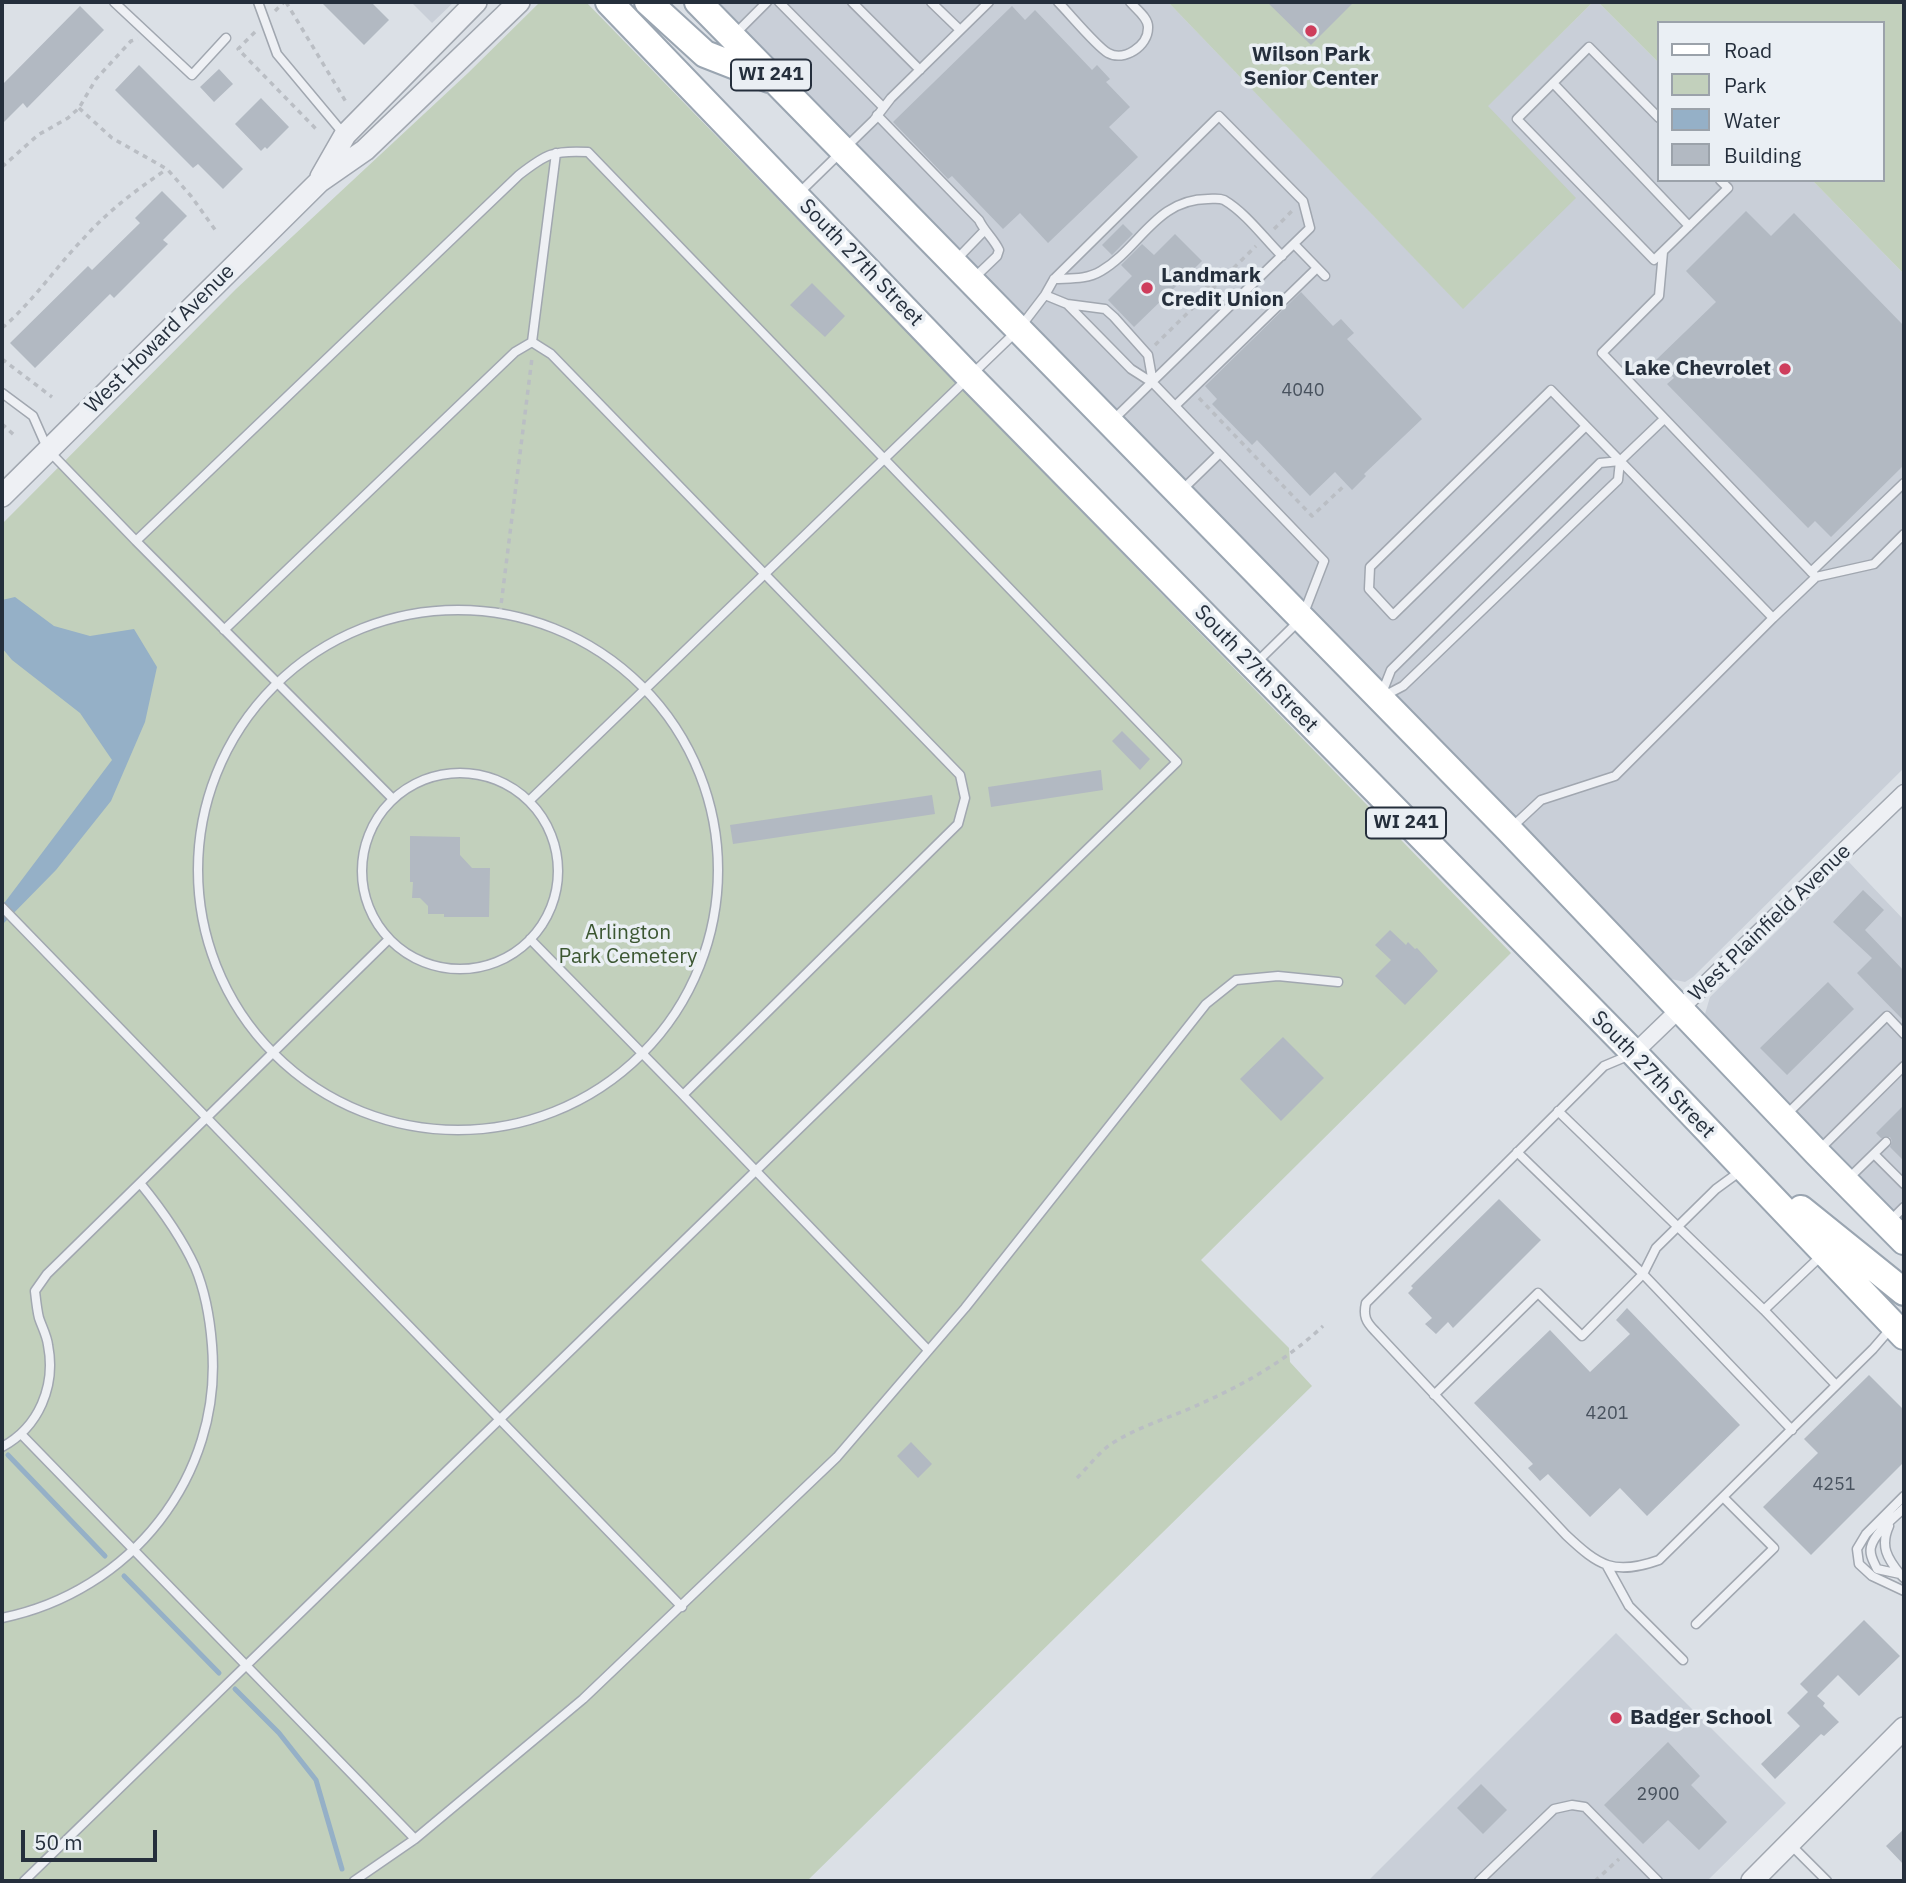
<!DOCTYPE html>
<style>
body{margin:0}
#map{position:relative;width:1906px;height:1883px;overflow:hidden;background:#dbe0e6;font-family:"IBM Plex Sans",sans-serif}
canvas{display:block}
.frame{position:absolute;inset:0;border:4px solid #252f3c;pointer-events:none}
.legend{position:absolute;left:1657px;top:21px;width:228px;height:161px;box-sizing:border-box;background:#eaeff4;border:2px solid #9ba2aa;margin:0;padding:9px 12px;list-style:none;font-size:21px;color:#252f3c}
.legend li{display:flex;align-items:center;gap:14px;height:35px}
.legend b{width:35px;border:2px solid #9ba2aa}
.scale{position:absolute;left:21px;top:1830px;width:136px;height:32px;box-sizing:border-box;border:4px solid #252f3c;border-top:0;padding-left:9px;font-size:21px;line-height:24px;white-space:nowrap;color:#252f3c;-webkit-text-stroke:5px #eaeff4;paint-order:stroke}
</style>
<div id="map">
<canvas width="1906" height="1883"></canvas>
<div class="frame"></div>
<ul class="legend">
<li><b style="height:9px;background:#fff"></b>Road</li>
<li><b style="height:19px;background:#c2d0bc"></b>Park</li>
<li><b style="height:19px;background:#95b0c7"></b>Water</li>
<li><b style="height:19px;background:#b2b9c2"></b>Building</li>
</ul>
<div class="scale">50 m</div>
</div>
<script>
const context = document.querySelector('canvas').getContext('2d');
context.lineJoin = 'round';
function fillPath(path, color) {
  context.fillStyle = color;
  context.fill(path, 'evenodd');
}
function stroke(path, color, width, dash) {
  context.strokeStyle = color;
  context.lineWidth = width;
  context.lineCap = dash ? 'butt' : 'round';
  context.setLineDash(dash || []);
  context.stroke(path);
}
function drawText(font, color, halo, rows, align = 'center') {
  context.font = font + ' "IBM Plex Sans",sans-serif';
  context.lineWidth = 7;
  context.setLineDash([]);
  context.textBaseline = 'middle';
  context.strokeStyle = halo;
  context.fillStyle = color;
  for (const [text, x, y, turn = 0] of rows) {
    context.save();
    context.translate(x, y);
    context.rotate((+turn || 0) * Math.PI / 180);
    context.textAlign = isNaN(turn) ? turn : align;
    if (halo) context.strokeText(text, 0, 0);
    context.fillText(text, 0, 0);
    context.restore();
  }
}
fillPath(new Path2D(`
 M411 2H454L432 23Z
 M717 2H1168L1463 308 1513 259 1487 106 1593 2H1598L1659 63V180H1812L1904 274V768L1693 977 1685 982 1666 978Z
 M1848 861 1904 920V1222L1709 1021 1705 1014 1710 997Z
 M1616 1633 1786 1803 1707 1881H1368Z`), '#c9cfd8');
fillPath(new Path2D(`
 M540 2H586L1511 953 1201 1260 1289 1348 1290 1362 1312 1386 807 1881H2V524L236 289 468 73Z
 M1168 2H1593L1488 106 1576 198 1463 309Z
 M1598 2H1904V274L1812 180H1883V23H1659V63Z`), '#c2d0bc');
fillPath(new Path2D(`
 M15 597 54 626 90 636 134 629 157 667 145 722 111 801 56 870 2 925V906L112 760 80 713 12 660 2 648V600Z`), '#95b0c7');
stroke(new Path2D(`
 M8 1455 105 1556
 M124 1576 219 1673
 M235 1689 279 1733 316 1780 342 1869`), '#95b0c7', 5);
fillPath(new Path2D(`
 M321 2H371L389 20 364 45Z
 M1267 2H1354L1311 45Z
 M80 6 104 30 27 108 23 103 2 124V85Z
 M1012 6 1025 20 1035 10 1092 70 1097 65 1110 79 1106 82 1130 107 1109 127 1138 157 1048 243 1020 213 1003 229 952 176 948 179 893 122Z
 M139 65 243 169 223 189 198 164 193 168 115 90Z
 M219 69 233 84 214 102 200 87Z
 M261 98 289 127 267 149 265 147 261 151 235 124Z
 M162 191 187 216 163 240 168 244 114 298 110 294 35 368 10 343 88 266 92 270 140 223 135 218Z
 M1746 211 1771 236 1794 213 1904 326V465L1831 537 1815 521 1808 528 1667 384 1674 378 1656 360 1716 302 1686 271Z
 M1123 224 1133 234 1112 255 1102 245Z
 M1175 234 1202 261 1134 327 1108 300 1132 276 1121 265 1142 244 1154 255Z
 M812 283 845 316 825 337 790 305Z
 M1301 292 1333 326 1341 319 1354 333 1347 339 1422 419 1364 474 1366 476 1352 490 1335 472 1310 496 1257 440 1252 445 1212 404 1217 399 1205 386Z
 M1122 731 1150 759 1140 770 1112 741Z
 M1101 770 1103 790 991 807 988 787Z
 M932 795 935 814 733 844 730 825Z
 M410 836 460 837V855L472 868H490L489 917H444V914H428V906L420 898H412L413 882H410Z
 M1863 890 1884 910 1865 930 1904 971V1021L1857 973 1872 958 1833 922Z
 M1390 930 1406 945 1408 942 1415 949 1417 948 1438 971 1405 1005 1375 976 1391 960 1375 945Z
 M1828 982 1854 1009 1787 1075 1760 1048Z
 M1283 1037 1324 1078 1281 1121 1240 1079Z
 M1904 1105V1161L1890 1147 1892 1141 1890 1137 1881 1138 1876 1133Z
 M1499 1199 1541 1240 1453 1328 1448 1322 1436 1334 1425 1324 1432 1318 1408 1293 1413 1288 1411 1286Z
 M1627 1308 1740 1425 1647 1516 1620 1488 1590 1517 1548 1474 1540 1481 1528 1468 1533 1464 1474 1403 1550 1330 1590 1372 1630 1334 1616 1320Z
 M1869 1375 1904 1410V1462L1811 1555 1763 1507 1818 1453 1804 1439Z
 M911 1442 932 1464 918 1478 897 1456Z
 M1864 1620 1900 1656 1859 1696 1838 1675 1817 1696 1825 1703 1823 1706 1839 1722 1824 1736 1821 1734 1775 1779 1761 1764 1800 1726 1787 1713 1808 1692 1800 1684Z
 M1668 1742 1700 1776 1691 1785 1727 1822 1699 1850 1668 1820 1643 1844 1604 1805Z
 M1481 1784 1507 1810 1483 1834 1457 1808Z
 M1904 1829V1865L1886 1846Z`), '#b2b9c2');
const service = new Path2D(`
 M114 2 192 75 226 38
 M258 2 277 54 343 133
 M779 2 883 107
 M852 2 920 70
 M931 2 960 30
 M1058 2C1069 13 1096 46 1108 53 1124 62 1148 46 1148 28 1149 18 1136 9 1130 2
 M734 35 767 2
 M1553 83 1689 226
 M877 115 979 220C984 231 994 239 999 250L997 256 973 279
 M1659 118 1589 47 1517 119 1654 260 1728 188 1720 180
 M798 194 874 120 891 98 989 2
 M1294 244 1325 276
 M1663 252 1659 296 1602 353 1816 577 1773 618
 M957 259 984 231
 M1054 279C1070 278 1086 280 1101 271 1140 248 1156 199 1208 199 1214 199 1219 198 1224 200 1246 213 1264 238 1282 256
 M1045 295 1067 304 1131 369 1153 383 1324 561 1302 618 1255 664
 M1067 304 1105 309 1114 317 1148 355 1153 383
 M532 342 556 153
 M2 393 33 416 48 450 136 541 519 175C546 154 553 150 588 152L1177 762 24 1881
 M1175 406 1317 268
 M1620 461 1618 480 1403 686 1380 698 1391 670 1600 463Z
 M1620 461 1664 419
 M1182 490 1220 453
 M136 541 393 799
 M1811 572 1904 483
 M1816 577 1874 564 1904 534
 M198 870a260 260 0 1 1 520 0a260 260 0 1 1-520 0Z
 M224 630 515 352 532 342 551 354 960 775 965 798 958 824 683 1095 530 939
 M362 871a98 98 0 1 1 196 0a98 98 0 1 1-196 0Z
 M529 801 1019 329 1045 295 1054 279 1219 116 1303 201 1310 228 1114 419
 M1511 828 1541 800 1615 776 1773 618C1699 542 1625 465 1551 390L1370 567 1369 589 1393 615 1586 426
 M2 907 682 1607
 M1630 1055 1604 1066 1576 1094 1366 1303C1363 1316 1366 1322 1375 1331L1566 1535C1599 1566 1614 1576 1659 1560L1873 1349 1892 1327
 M683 1095 928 1350
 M1558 1111 1764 1310
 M1787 1114 1887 1016 1904 1034
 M1819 1150 1904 1066
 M1874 1154 1904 1184
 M1742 1170 1716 1189 1656 1248 1643 1274 1792 1430
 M1848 1179 1886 1142
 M1890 1221 1904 1207
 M1822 1255 1764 1310 1836 1385
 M1434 1395 1538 1293 1582 1336 1643 1274 1517 1152
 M21 1434 415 1839
 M2 1447C39 1427 56 1386 48 1345 47 1336 42 1327 39 1318 37 1310 36 1300 35 1291L47 1274 389 939
 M1904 1496 1866 1534 1857 1549 1859 1564 1872 1576 1904 1591
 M1904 1508C1894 1518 1875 1532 1871 1547 1869 1555 1874 1562 1877 1569L1900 1574 1904 1578
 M1889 1526C1880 1546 1887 1558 1900 1574
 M1607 1566 1629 1606 1683 1660
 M2 1618C130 1592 223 1477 212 1345 210 1319 205 1291 195 1267 181 1236 162 1210 140 1183
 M1696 1624 1774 1548 1723 1497
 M1790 1844 1827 1881
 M354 1881 415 1839 583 1699 837 1457 965 1308 1206 1004 1236 980 1278 976 1338 982
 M1479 1881 1554 1809 1572 1805 1585 1807 1658 1881`);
const minor = new Path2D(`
 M1634 1053 1904 793`);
const tertiary = new Path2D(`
 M321 177 345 135 476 2
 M2 496 319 182 365 150 519 2
 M1752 1881 1904 1728`);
const primary = new Path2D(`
 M609 2 968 375 1634 1053 1904 1336
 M648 2 705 54 769 79
 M698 2 1509 830 1817 1153 1904 1241
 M1801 1209 1904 1292`);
stroke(service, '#a1a7b0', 11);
stroke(minor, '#a1a7b0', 19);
stroke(tertiary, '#a1a7b0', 24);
stroke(primary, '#9aa5b1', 30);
stroke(new Path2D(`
 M286 2 346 102
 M275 11 284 2
 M255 32 238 49 318 131
 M79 108 112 138 167 169 191 196 216 231
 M2 167 38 135 68 118 79 108 96 79 131 41 138 39
 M1274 229 1293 210
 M1192 271 1211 290
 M2 328C33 302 55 268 83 239 108 211 136 190 167 169
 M1155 345 1256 246
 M2 359 52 397
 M1199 398 1312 516 1346 484
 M2 424 14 435
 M500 613 532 358
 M1077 1478C1087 1468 1096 1456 1107 1447 1131 1429 1172 1417 1200 1404 1245 1384 1287 1360 1323 1326
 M1595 1881 1619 1859`), '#babec4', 3.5, [5, 5]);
stroke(service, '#eef0f4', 8);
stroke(minor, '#eef0f4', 16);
stroke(tertiary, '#eef0f4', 21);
stroke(primary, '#fff', 26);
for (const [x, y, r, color] of [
 [1311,31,7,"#ce3d5c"],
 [1147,288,7,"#ce3d5c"],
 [1785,369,7,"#ce3d5c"],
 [1616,1718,7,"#ce3d5c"]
]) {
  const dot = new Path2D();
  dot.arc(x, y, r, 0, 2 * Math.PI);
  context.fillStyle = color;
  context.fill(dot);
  stroke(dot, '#eaeff4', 2.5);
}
drawText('18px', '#48525e', null, [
 ["4040",1303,391],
 ["4201",1607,1414],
 ["4251",1834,1485],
 ["2900",1658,1795]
]);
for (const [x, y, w] of [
 [771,75,80],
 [1406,823,80]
]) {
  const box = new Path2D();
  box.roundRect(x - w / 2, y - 15.5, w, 31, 5);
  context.fillStyle = '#eaeff4';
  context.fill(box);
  stroke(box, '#252f3c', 2);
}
drawText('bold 19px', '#252f3c', null, [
 ["WI 241",771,75],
 ["WI 241",1406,823]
]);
drawText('bold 21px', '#252f3c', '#eaeff4', [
 ["Wilson Park",1311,55,"center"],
 ["Senior Center",1311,79,"center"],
 ["Landmark",1161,276],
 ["Credit Union",1161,300],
 ["Lake Chevrolet",1771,369,"right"],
 ["Badger School",1630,1718]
], 'left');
drawText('21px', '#252f3c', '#eaeff4', [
 ["South 27th Street",861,263,46],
 ["West Howard Avenue",160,339,-45],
 ["South 27th Street",1256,669,46],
 ["West Plainfield Avenue",1770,923,-44],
 ["South 27th Street",1653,1075,46]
]);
drawText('21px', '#3c5732', '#eaeff4', [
 ["Arlington",628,933],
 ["Park Cemetery",628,957]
]);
</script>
